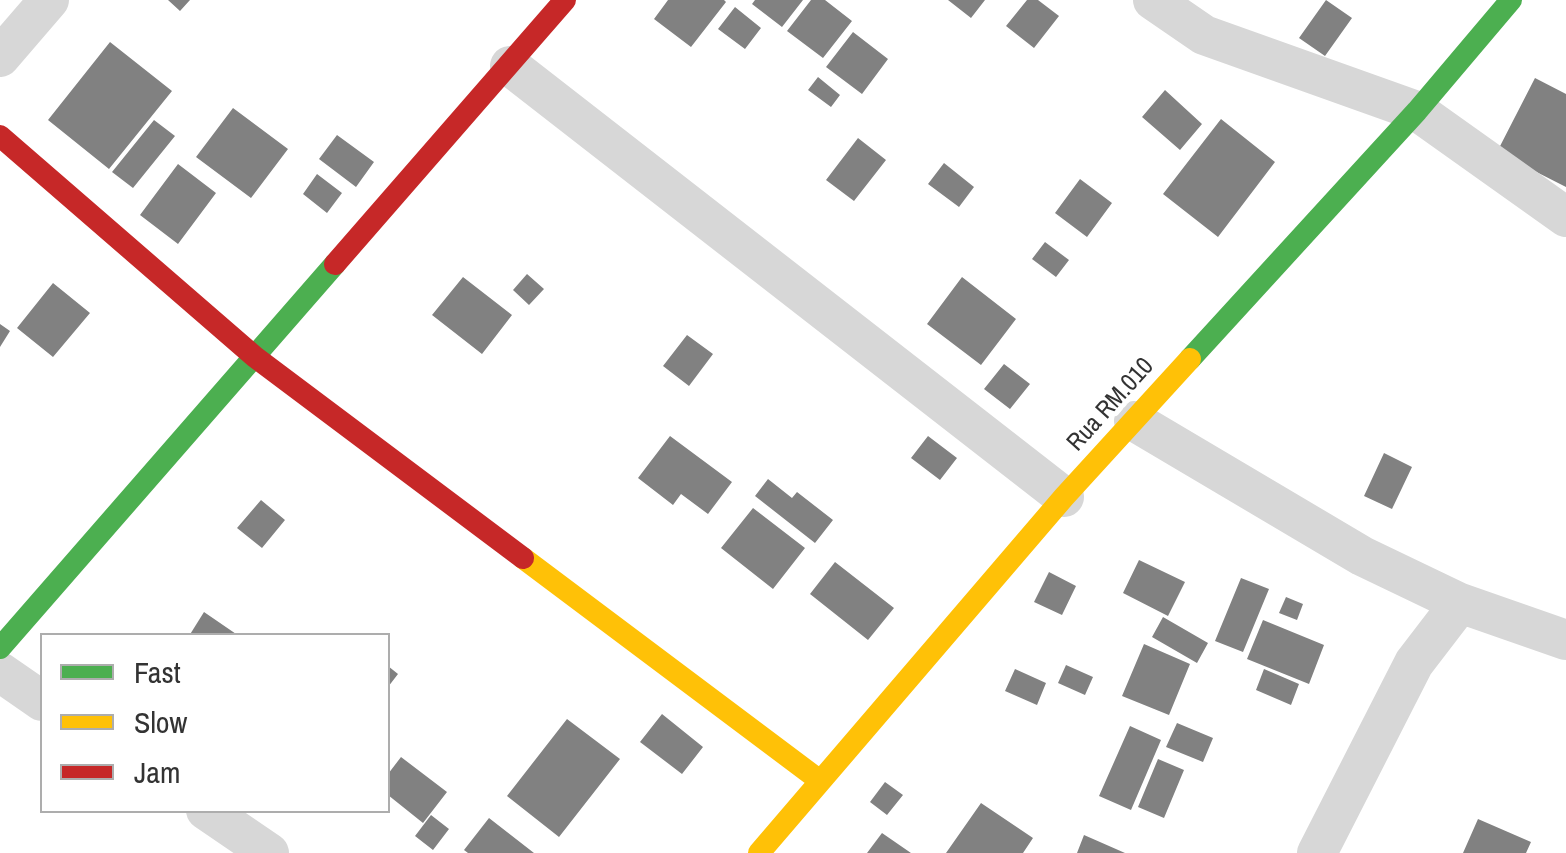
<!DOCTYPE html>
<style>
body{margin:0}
#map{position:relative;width:1566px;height:853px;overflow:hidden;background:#fff;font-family:"Archivo Narrow",sans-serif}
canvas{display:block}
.legend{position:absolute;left:40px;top:633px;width:350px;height:180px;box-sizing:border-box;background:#fff;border:2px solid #adadad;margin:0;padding:12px 18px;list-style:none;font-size:30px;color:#333}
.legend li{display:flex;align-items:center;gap:20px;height:50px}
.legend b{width:50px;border:2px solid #adadad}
</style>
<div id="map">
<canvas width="1566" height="853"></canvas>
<ul class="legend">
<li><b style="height:12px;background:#4caf50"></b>Fast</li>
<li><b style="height:12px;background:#ffc107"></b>Slow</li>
<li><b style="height:12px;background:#c62828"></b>Jam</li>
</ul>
</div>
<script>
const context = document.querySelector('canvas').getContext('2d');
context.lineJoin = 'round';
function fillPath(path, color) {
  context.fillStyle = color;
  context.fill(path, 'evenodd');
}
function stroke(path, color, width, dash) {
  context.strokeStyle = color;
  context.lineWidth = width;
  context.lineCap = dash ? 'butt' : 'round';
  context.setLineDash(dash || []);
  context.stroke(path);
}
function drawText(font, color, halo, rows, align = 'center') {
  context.font = font + ' "Archivo Narrow",sans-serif';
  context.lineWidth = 10;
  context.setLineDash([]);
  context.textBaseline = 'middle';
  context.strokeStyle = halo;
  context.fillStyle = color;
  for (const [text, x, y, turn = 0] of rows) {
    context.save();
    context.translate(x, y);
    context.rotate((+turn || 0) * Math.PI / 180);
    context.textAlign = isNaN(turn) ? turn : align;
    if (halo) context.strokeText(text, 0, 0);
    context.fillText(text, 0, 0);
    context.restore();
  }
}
fillPath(new Path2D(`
 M168 0H190L180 11Z
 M668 0H724L726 2 691 47 654 19Z
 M755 0H803L782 27 752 4Z
 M811 0H825L852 21 823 58 787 31Z
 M948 0H985L971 18Z
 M1027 0H1038L1059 16 1034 48 1006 26Z
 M1326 0 1352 18 1325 56 1299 38Z
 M735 7 761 28 745 49 718 29Z
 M853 32 888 59 862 94 826 67Z
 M110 42 172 91 109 169 48 120Z
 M818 77 840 95 831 107 808 90Z
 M1535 78 1566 94V187L1497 152Z
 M1165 90 1202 124 1180 150 1142 117Z
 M233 108 288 149 251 198 196 157Z
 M1221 119 1275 162 1218 237 1163 194Z
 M154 120 175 136 133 188 112 172Z
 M337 135 374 162 356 187 319 159Z
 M858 138 886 160 854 201 826 180Z
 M944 163 974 187 959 207 928 184Z
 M178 164 216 193 178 244 140 215Z
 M317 174 342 193 327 213 303 194Z
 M1080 179 1112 203 1087 237 1055 213Z
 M1045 242 1069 260 1056 277 1032 259Z
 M527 274 544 289 529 305 513 290Z
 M463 277 512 315 482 354 432 315Z
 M962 277 1016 319 981 365 927 324Z
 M53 283 90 313 53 357 17 328Z
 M0 324 10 331 0 347Z
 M687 335 713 354 689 386 663 366Z
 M1004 364 1030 384 1010 409 984 389Z
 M670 436 732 482 708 514 681 494 673 505 638 478Z
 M928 436 957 458 940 480 911 458Z
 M1384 453 1412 467 1392 509 1364 496Z
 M768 479 792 498 797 492 833 520 815 543 755 496Z
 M261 500 285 520 262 548 237 528Z
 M753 508 805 548 773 589 721 548Z
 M1139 560 1185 582 1168 616 1123 593Z
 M835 562 894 608 868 640 810 594Z
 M1049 572 1076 586 1062 615 1034 602Z
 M1241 578 1269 589 1243 652 1215 641Z
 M1286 597 1303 604 1297 620 1279 613Z
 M204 612 239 636H189Z
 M1163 617 1208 643 1197 663 1152 637Z
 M1263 620 1324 645 1309 684 1247 659Z
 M1144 644 1190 664 1169 715 1122 696Z
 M1066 665 1093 677 1085 695 1058 683Z
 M388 666 398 674 388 687Z
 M1015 669 1046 683 1037 705 1005 691Z
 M1264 669 1299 684 1291 705 1256 690Z
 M662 714 703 747 682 774 640 742Z
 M567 719 620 759 559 837 507 796Z
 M1177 723 1213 738 1203 762 1166 747Z
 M1130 726 1161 740 1131 810 1099 796Z
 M401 757 447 792 423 823 388 795V774Z
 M1158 759 1184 770 1164 818 1138 807Z
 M885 782 903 795 887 815 870 802Z
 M981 803 1033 838 1023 853H946Z
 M431 815 449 829 433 850 415 836Z
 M489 818 534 853H468L464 850Z
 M1478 819 1531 842 1526 853H1463Z
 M882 833 911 853H867Z
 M1084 835 1125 853H1077Z`), '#818181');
stroke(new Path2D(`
 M1153 0 1204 35 1417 111 1566 217
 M0 57 49 0
 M510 66 1064 497
 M1134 421 1362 556 1460 603 1566 640
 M0 672 42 701
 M206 810 269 853
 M1317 853 1414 663 1460 603`), '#d7d7d7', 40);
stroke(new Path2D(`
 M1190 359 1417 111 1511 0
 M0 648 335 264`), '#4caf50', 22);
stroke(new Path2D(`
 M523 558 819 780
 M759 853 1064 497 1190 359`), '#ffc107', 22);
stroke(new Path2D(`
 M0 136 255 357 523 558
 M335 264 565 0`), '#c62828', 22);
drawText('25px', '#333', '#fff', [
 ["Rua RM.010",1111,405,-48]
]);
</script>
